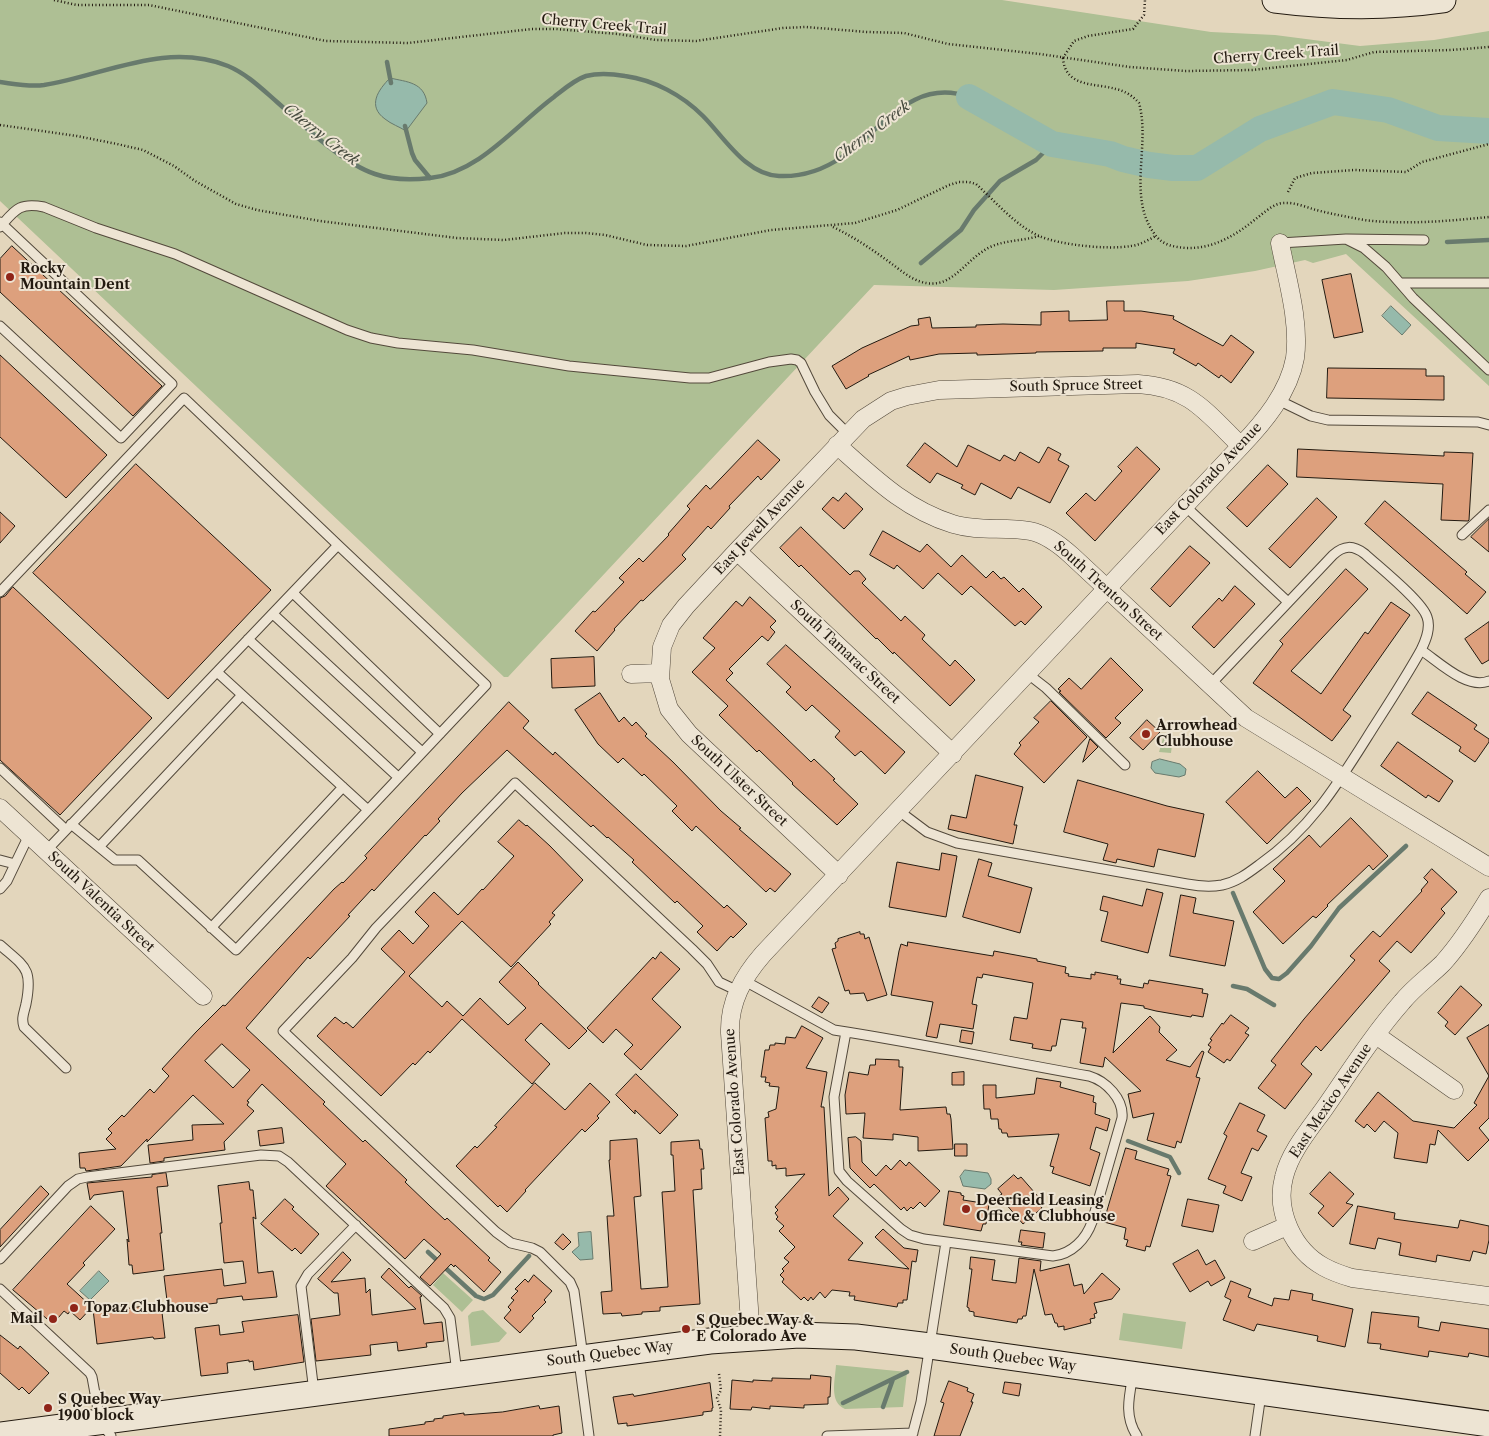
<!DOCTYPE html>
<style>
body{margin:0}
canvas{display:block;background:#e3d6bc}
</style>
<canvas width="1489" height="1436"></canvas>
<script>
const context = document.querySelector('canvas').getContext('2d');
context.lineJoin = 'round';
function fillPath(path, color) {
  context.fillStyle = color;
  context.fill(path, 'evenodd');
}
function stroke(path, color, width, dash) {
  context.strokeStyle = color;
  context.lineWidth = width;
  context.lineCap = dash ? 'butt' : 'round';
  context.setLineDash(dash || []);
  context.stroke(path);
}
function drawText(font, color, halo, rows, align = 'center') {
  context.font = font + ' "Libre Caslon Text",serif';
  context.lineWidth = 4;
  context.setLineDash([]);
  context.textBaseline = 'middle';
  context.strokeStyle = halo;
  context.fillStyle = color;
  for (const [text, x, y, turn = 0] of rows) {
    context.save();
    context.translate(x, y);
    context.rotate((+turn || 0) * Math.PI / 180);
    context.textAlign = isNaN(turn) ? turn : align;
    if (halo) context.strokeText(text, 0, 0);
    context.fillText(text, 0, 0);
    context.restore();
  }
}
fillPath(new Path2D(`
 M0 0H1002L1211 32 1275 35 1360 46 1434 40 1489 31V386L1346 254 1313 263 1305 260 1255 271 1188 281 1054 290 874 285 508 677H504L0 201Z
 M1164 735H1170L1173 737 1171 753 1159 752Z
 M443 1273 473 1300 462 1312 433 1285Z
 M483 1310 507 1333 499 1342 471 1346 468 1316 472 1312Z
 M1123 1313 1186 1322 1182 1349 1119 1340Z
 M836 1365 907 1372 903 1407 845 1409C829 1402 835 1381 836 1365Z`), '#aebf94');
const water = new Path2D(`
 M390 78C407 82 424 82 427 103L406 131C400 127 391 124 385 119 367 106 378 90 390 78Z
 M1391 306 1411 325 1402 335 1382 316Z
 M1160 759 1180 764 1186 769 1185 775 1179 777 1155 773 1151 768 1152 762Z
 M965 1170 988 1173 991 1179V1184L985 1189 963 1186 960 1177Z
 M591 1232 593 1259 580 1260 572 1252 579 1246 578 1233Z
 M99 1271 109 1281 90 1300 80 1291Z`);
fillPath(water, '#96baab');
stroke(water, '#687a6d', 1);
stroke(new Path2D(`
 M387 62 391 83
 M0 82C15 84 29 87 44 85 106 75 165 41 228 66 247 74 262 89 277 102 303 125 342 163 375 174 392 180 412 180 430 178 479 173 516 125 554 97 564 89 574 80 586 76 598 73 613 74 625 76 654 80 682 95 703 116 724 137 746 175 779 176 801 177 823 170 842 157 882 129 913 77 969 97
 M405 126 412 153 415 160 430 178
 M1447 242 1489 240
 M921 263 961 230 974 210 1000 181 1036 160 1052 144
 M1233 893 1265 969 1272 978 1279 979 1287 973 1311 946 1339 908 1406 846
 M1233 986 1247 989 1274 1005
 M1128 1141 1170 1157 1179 1173
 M428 1252 476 1296 484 1299 493 1295 529 1256
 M843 1403 907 1372
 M883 1407 893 1379`), '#687a6d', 4.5);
stroke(new Path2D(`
 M969 97 1052 144 1110 154 1123 159 1149 165 1173 168H1197L1260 129 1333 102 1388 110 1438 128 1489 131`), '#96baab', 26);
const building = new Path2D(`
 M12 246 162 386 133 416 0 292V259Z
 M1351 274 1363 332 1334 338 1322 280Z
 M1107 301H1124V311H1141L1174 316 1173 319 1223 346 1231 335 1254 352 1231 383 1221 375 1219 378 1198 363 1196 366 1173 353 1175 349 1136 343V348H1103V351L1036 352V353L977 355V353L939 354 910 360 909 356 868 375 869 376 846 389 832 366 862 348 911 326 919 325 918 319 930 317 932 328 976 327V325L1003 324 1041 325V312L1069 311V321L1107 320Z
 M0 355 107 455 66 498 0 437Z
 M1328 368 1426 369V376H1444V400L1327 398Z
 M758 440 780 460 761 480 758 476 729 506 730 508 711 529 708 526 682 555 686 559 643 601 641 600 614 629 615 630 597 651 575 631 593 611 595 612 624 582 619 578 639 558 643 562 669 535 668 534 690 509 687 506 706 485 710 489Z
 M925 443 957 467 968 445 1000 461 1004 455 1015 461 1020 452 1039 463 1048 447 1061 454 1058 460 1069 466 1050 503 1018 487 1011 499 981 483 975 495 961 488 963 485 937 473 930 483 907 466Z
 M1137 447 1160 469 1095 541 1066 513 1086 493 1095 501 1122 471 1118 467Z
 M1298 449 1444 456V452L1473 453 1469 520 1468 521 1441 520 1443 484 1297 477Z
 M136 464 271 590 168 699 33 573Z
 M1268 465 1288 484 1247 527 1227 508Z
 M846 493 863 509 844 529 822 509 833 497 838 501Z
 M1317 498 1337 517 1290 568 1269 549Z
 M1385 501 1467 572 1465 574 1486 592 1467 614 1365 524Z
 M0 512 15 526 0 543Z
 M1489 519V552L1471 537Z
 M801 527 850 575 854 571H859L866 579 862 583 901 621 905 616 925 635 922 639 950 666 955 660 975 680 950 706 894 652 893 654 877 638 876 639 801 565 799 567 780 548Z
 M883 531 920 552 927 544 951 567 962 555 986 578 993 571 1001 579 1004 577 1019 592 1023 588 1042 607 1025 625 1021 621 1015 626 971 586 962 595 938 573 923 589 897 565 894 569 870 555Z
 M1190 546 1210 563 1170 607 1151 589Z
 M1346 569 1368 589 1291 671 1321 694 1365 632 1368 634 1391 602 1410 615 1343 710 1351 716 1332 741 1253 683 1283 644 1280 641Z
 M1235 586 1255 604 1214 648 1192 627 1219 598 1222 601Z
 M13 587 152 718 60 815 0 760V598L5 596Z
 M750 597 776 621 770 627 775 632 768 641 762 636 729 669 733 673 726 680 811 762 814 759 835 779 833 780 858 804 837 825 792 784 793 783 759 750 757 752 719 715 728 706 692 672 715 648 703 638 736 601 742 606Z
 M1489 622V660L1482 664 1465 639Z
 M786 645 905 752 885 774 861 751 855 756 835 737 840 731 812 705 806 711 786 692 791 687 767 664Z
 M594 657 595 686 552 688 551 659Z
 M1111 658 1143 690 1115 718 1121 723 1106 738 1059 692 1061 691 1058 689 1069 678 1081 689Z
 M1428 692 1477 725 1474 729 1489 739V742L1475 762 1459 751 1461 747 1412 714Z
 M600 693 619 722 624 717 632 726 636 722 647 734 645 736 673 762 721 811 741 828 739 829 791 874 775 892 770 888 766 892 696 826 692 831 672 811 677 806 644 774 642 776 623 758 618 763 598 744 575 710Z
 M1051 701 1087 737 1044 783 1014 754 1021 745 1019 743 1039 722 1034 718Z
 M509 702 529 721 523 728 553 755 555 752 724 908 727 905 747 924 733 938 731 936 717 951 697 932 703 926 677 901 675 903 632 862 634 860 608 837 607 838 593 825 591 827 507 750 462 793 438 819 440 821 426 836 425 835 374 891 372 889 348 915 350 916 310 959 308 957 246 1028 325 1102 323 1104 363 1142 365 1140 407 1180 405 1182 430 1206 445 1220 447 1218 490 1258 488 1260 501 1272 484 1292 455 1265 454 1267 451 1264 430 1286 420 1277 441 1254 424 1239 405 1259 326 1186 346 1164 262 1084 247 1101 249 1102 247 1105 254 1111 224 1142 225 1150 164 1158V1161L150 1163 148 1145 193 1140 192 1125 224 1124 193 1095 147 1142V1139L121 1166 86 1171 85 1168H80L79 1153 116 1149 106 1139 112 1133 108 1129 122 1115 124 1117 150 1089 154 1093 169 1076 162 1069 196 1032 223 1005 225 1006 334 889 342 882 343 883 367 858 365 856ZM222 1044 250 1070 233 1088 205 1061Z
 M1147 720 1160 732 1143 750 1130 738Z
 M1090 739 1098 747 1083 762Z
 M1398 742 1453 781 1439 802 1428 795 1426 798 1381 766Z
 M1258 771 1285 798 1297 787 1311 801 1267 844 1226 802Z
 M976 775 1023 787 1014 825H1017L1013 844 948 829 951 815 966 818Z
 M1078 780 1167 806 1204 814 1195 857 1158 849 1154 867 1117 859 1116 863 1103 860 1108 844 1064 832Z
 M1351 818 1388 856 1373 870 1369 865 1327 905 1328 906 1316 918 1313 916 1283 944 1253 912 1285 881 1273 869 1309 835 1320 847Z
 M519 820 526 826 527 825 550 846 583 880 552 913 555 915 549 922 551 924 511 967 462 921 409 976 442 1007 447 1001 463 1016 480 998 508 1025 526 1008 499 982 518 962 539 983 538 984 587 1031 569 1049 541 1023 525 1040 550 1064 532 1084 462 1019 430 1053 428 1051 415 1065 413 1063 381 1096 317 1036 335 1017 344 1024 346 1022 353 1028 405 972 381 949 399 930 413 944 429 926 415 912 434 892 458 915 482 889 483 890 514 856 498 842Z
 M942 853 957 856 946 917 889 907 897 862 939 870Z
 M979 859 992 863 988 876 1032 888 1020 933 963 917Z
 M1432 869 1457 892 1441 909 1445 913 1411 953 1397 941 1379 961 1390 971 1321 1051 1316 1046 1301 1064 1312 1074 1285 1109 1258 1088 1276 1065 1271 1061 1304 1019 1355 960 1350 956 1373 931 1380 937 1422 891 1421 890 1428 882 1424 878Z
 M1147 889 1163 893 1148 953 1101 941 1108 912 1100 910 1103 896 1142 906Z
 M1181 895 1196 898 1193 913 1234 921 1225 966 1170 956Z
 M860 932V934H864L865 939 869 937 887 995 867 1001 864 993 850 994 849 990 845 991 832 949 836 948 835 943 838 941V939Z
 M908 942 993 956 994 951 1037 959V961L1066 967 1065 973 1069 974 1068 976 1091 979V974L1095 975V972L1118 976 1117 979H1121L1120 984 1143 988 1144 983 1148 984 1149 980 1203 989 1202 993 1208 994 1203 1017 1192 1015 1191 1017 1156 1011 1144 1008V1006L1121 1003 1113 1053 1150 1016 1160 1027 1159 1032 1177 1050 1166 1060 1190 1067 1202 1051 1204 1052 1196 1077 1200 1078 1181 1143 1177 1141 1175 1148 1147 1140 1154 1113 1133 1118 1128 1094 1141 1091 1105 1057 1103 1067 1080 1063 1086 1028H1082L1083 1022 1061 1019 1056 1046H1052L1051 1051 1032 1048 1033 1044 1010 1040 1014 1017 1027 1019 1033 983 983 974 982 978 977 977 972 1004 977 1005 973 1029 940 1024 937 1038 926 1036 933 1002 891 995 899 951 901 944 907 946Z
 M661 952 680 969 652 999 681 1027 641 1070 624 1054 633 1045 616 1029 603 1043 587 1028 653 957 655 959Z
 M1461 986 1482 1005 1455 1035 1445 1026 1448 1022 1438 1013Z
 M819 997 829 1003 822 1013 812 1007Z
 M1231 1015 1249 1028 1245 1033 1249 1035 1230 1061 1227 1059 1224 1063 1208 1052 1211 1047 1208 1045 1212 1040 1210 1039 1222 1023 1223 1024Z
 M1489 1025V1118L1479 1128 1489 1140 1468 1161 1438 1130 1435 1145 1430 1144 1427 1163 1394 1158 1398 1133 1384 1121 1375 1132 1367 1124 1364 1128 1355 1121 1378 1092 1413 1121 1454 1128 1477 1105 1474 1103 1489 1076 1467 1038Z
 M802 1026 823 1038 806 1068 827 1072 821 1107H824L829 1196 838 1187 849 1199 833 1216 863 1243 848 1260 909 1269 875 1237 883 1229 904 1248 918 1250 916 1262 912 1261 907 1300H903V1303H898L897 1307 854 1300 855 1296H849L850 1292 832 1290 825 1298 820 1292 813 1300 811 1297 808 1301 804 1297 801 1300 782 1282 784 1279 780 1275 784 1271 782 1269 789 1262 784 1258 795 1247 779 1231 784 1226 776 1219 778 1217 775 1213 778 1210 775 1207 805 1174 786 1176V1168L776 1169V1165L772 1166V1161H768L765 1118 769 1117 768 1112 776 1109 779 1087 769 1086 770 1083 765 1082 766 1077H761L765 1050H769L770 1045H775V1043L785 1044 786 1037 795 1038Z
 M962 1030 974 1032 972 1044 960 1042Z
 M876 1059 899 1060V1067H903L900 1110 946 1107 947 1114H950L951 1119 953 1149 918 1151V1137L893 1134V1140L863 1138 865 1113 846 1114 845 1095 849 1072 868 1075 870 1065H875Z
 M964 1072V1085H952V1073Z
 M636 1074 678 1115 660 1134 635 1110V1114L616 1095Z
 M1037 1078 1061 1082 1060 1087 1094 1096 1093 1102 1096 1103 1095 1114 1110 1119 1107 1131 1096 1127 1090 1149 1100 1153 1090 1186 1052 1173 1054 1167 1050 1166 1059 1134 1008 1137 1007 1133H1002L1001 1129H999L998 1119H991L990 1109H984L983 1085H996V1098L1034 1094Z
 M535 1083 565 1110 590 1083 610 1102 597 1116 599 1118 585 1132 582 1129 525 1190 526 1191 507 1212 500 1205 498 1207 456 1166 475 1146 477 1148 497 1127 495 1126Z
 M1240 1103 1265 1115 1257 1131 1267 1136 1258 1151 1252 1148 1241 1173 1252 1177 1242 1201 1223 1193 1226 1186 1208 1179 1227 1136 1224 1134Z
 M282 1128 284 1143 260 1146 258 1131Z
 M856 1137 861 1141 862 1162 876 1176 886 1165 891 1170 900 1160 906 1166 909 1162 940 1191 925 1207 920 1202 913 1209 911 1207 907 1211 904 1207 901 1210 874 1184 870 1188 850 1168 848 1138Z
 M637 1139 641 1196 634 1197 641 1289 668 1287 662 1192 675 1191 673 1155H671V1142L699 1140 700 1149H702L704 1169H701L702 1189 693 1190 700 1304 660 1307V1311L642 1312V1314L622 1316 621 1313 603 1314 601 1292 612 1291 607 1216H614L609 1160H610V1141Z
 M955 1144H967V1156H955Z
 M1126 1148 1137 1151 1135 1159 1169 1169 1167 1175 1171 1176 1150 1247 1146 1246 1145 1251 1126 1246 1128 1240 1124 1239 1126 1228 1104 1222Z
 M1330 1172 1354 1194 1346 1203 1353 1205 1333 1227 1318 1213 1324 1206 1310 1194Z
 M166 1173 168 1186 157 1187 162 1233H160L164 1270 133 1274 132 1265H129L127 1239 129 1242 123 1191 94 1195 90 1200 87 1183 152 1177V1175Z
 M1014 1175 1018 1179 1021 1177 1042 1201 1039 1204 1042 1208 1023 1224 999 1196 1002 1194 998 1189Z
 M249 1182 250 1190H253L256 1219 253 1217 258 1273 273 1271 277 1297 243 1300 242 1296 217 1299V1303L168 1309 164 1276 222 1269 224 1286 246 1283 243 1261 224 1263 220 1223H222L218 1186Z
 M41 1186 49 1194 0 1247V1230Z
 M949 1191 961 1193V1195L964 1196 963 1200 989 1204 986 1224H983L981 1231 944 1225Z
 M285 1199 294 1207 292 1209 319 1234 301 1254 295 1248 292 1251 261 1224Z
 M1188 1199 1219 1205 1213 1232 1182 1226Z
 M91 1206 115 1229 83 1263 85 1265 67 1284 92 1307 80 1320 70 1311 68 1314 64 1311 53 1324 13 1290Z
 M1358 1206 1395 1213 1394 1219 1458 1228 1460 1220 1489 1226V1240L1486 1254 1473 1251 1470 1261 1437 1255 1436 1262 1399 1255 1401 1243 1378 1238 1375 1249 1350 1244Z
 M1021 1230 1045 1233 1043 1248 1021 1245 1022 1242H1019Z
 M563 1234 571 1242 563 1250 555 1243Z
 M1198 1250 1206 1265 1215 1260 1225 1278 1211 1286 1208 1281 1190 1292 1173 1264Z
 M343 1252 351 1260 331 1282 365 1278 366 1293 370 1289 372 1315 416 1309 381 1277 389 1268 409 1288 411 1286 422 1296 420 1297 424 1324 442 1322 444 1341 426 1343 427 1347 398 1351 397 1342 370 1345 371 1355 316 1361 311 1319 340 1315 338 1293H334L318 1279Z
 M971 1257 995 1260 992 1280 1016 1283 1019 1258 1041 1261 1040 1271 1069 1264 1074 1286 1082 1284 1084 1294 1102 1273 1120 1289 1112 1299 1094 1303 1097 1313 1094 1314 1095 1318 1090 1319 1091 1323 1064 1330V1326L1058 1327 1057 1323H1055L1052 1314 1045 1315 1034 1269 1026 1316H1023L1022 1319H1018L1017 1323 974 1316V1312L969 1311V1308L967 1307 972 1269H970Z
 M534 1275 552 1291 544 1300 546 1302 532 1316 534 1318 520 1333 504 1318 511 1310 508 1307 514 1300 511 1298 518 1291 515 1289 525 1279 528 1282Z
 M1231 1281 1251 1289 1248 1297 1272 1306 1274 1298 1289 1300 1291 1290 1313 1294 1312 1300 1353 1309 1345 1347 1317 1341 1318 1336 1257 1324 1254 1331 1223 1320 1231 1300 1225 1297Z
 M161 1304 165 1338 154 1339 153 1337 97 1344 93 1309 114 1307V1310Z
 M1372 1312 1419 1317 1418 1327 1439 1331 1441 1322 1489 1329V1357L1469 1353 1468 1357 1429 1351 1428 1357 1380 1349 1381 1344 1368 1343Z
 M298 1315 304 1362 254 1370 253 1361 249 1362V1360L227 1363 228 1373 201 1376 195 1328 219 1325 220 1335 244 1332 242 1322Z
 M0 1335 18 1349 20 1346 49 1373 29 1394 22 1387 19 1390 0 1373Z
 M811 1375 831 1377 830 1397H828V1404L804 1405V1408L770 1406V1409L752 1407 751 1410 730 1409 732 1380 753 1382V1380L772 1381V1378L810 1379Z
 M949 1381 968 1388 967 1391 974 1394 971 1402H973L960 1436H934L944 1403 941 1402Z
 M1005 1382 1021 1384 1019 1396 1003 1393Z
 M710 1383 713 1408H712V1411L703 1412V1415L663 1421 627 1426V1423L618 1424 613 1397 633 1394 634 1396Z
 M539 1406 540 1409 559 1406 562 1433 553 1435V1436H389V1429L425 1424V1422L434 1421V1419L443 1418V1416L464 1413V1415L502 1412Z`);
fillPath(building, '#dda07d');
stroke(building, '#231a10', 1);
const lane = new Path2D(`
 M0 222 172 384 121 438 0 326
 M0 227C15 210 19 202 44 207L96 228 175 254 347 330 371 338 398 343 473 350 569 366 690 378H709L769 362 791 359 797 360 801 363 815 392 829 415 848 434
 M1346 239 1364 248 1386 267 1413 298 1489 370
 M1280 243 1346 239 1424 240
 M1400 283H1489
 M1278 400 1311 416 1328 420 1478 422 1489 425
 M1185 506 1288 602
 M1462 535 1489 510
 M0 592 184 398 338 545 46 851
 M293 593 440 734
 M273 614 422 752
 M248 639 398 777
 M1421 650C1439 662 1467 690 1489 681
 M217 672 368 810
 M1028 674 1046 688 1125 765
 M0 768 66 830
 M899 811 927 832 957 843 1187 884C1198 886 1211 887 1222 885 1236 882 1247 874 1259 865 1312 828 1339 782 1373 728 1389 703 1406 677 1421 650 1426 640 1431 628 1427 617 1422 601 1379 567 1365 554 1353 545 1344 545 1333 555L1210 685
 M71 824 115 860H138L236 950 486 685 338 545
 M99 847 242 695
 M0 860 15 864
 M0 889 7 881 29 835
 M211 928 343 787
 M0 945C25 967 33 968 26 1004 24 1013 21 1018 24 1027L66 1068
 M743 980 834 1030C919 1043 1004 1061 1089 1076 1106 1081 1124 1099 1122 1118L1092 1222C1086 1239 1072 1254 1053 1256L924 1239 910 1235 901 1229 847 1181 839 1171 834 1097 846 1032
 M0 1259 68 1186 78 1179 87 1177 261 1155 279 1156 288 1162 444 1308 450 1318 457 1373
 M0 1289 90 1373 92 1377 100 1421 111 1436
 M583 1357 574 1291 570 1282 540 1252 532 1248 511 1243 496 1232 283 1031 352 958 376 928 515 783 692 949 707 964 719 982 738 991
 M579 1361 589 1436
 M1133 1375C1129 1397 1124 1416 1137 1436
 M314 1392 301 1286 308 1274 356 1225
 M827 1436 913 1433
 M912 1436 921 1402 946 1242
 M1255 1436 1261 1394`);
const street = new Path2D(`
 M837 445C874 478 905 509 953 524 979 532 1004 526 1030 531 1046 534 1060 545 1072 556L1246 718 1489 867
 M737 551 953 754
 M631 674 659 673
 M0 808 203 996
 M839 875 689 734 669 709 660 679 662 647 671 625 686 606 737 551 863 419 891 401 907 396 939 390 1138 384C1190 387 1206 412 1241 446
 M1489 898C1475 921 1461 943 1443 963 1430 976 1414 987 1402 1002 1373 1035 1349 1073 1324 1109 1309 1130 1290 1152 1284 1177 1275 1211 1293 1250 1324 1267 1333 1272 1342 1275 1352 1278L1489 1296
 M1376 1035 1454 1090
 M1253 1241 1287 1226
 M751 1337 730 1033C729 1002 743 977 763 954L1241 446C1264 422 1289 392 1295 358 1300 322 1287 279 1280 243`);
const secondary = new Path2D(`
 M1275 0C1330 7 1387 8 1443 0
 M0 1435 710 1341 799 1335 856 1337 930 1346 1489 1424`);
stroke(lane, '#53493b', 11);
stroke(street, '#53493b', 19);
stroke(secondary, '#231a10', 27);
stroke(new Path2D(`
 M54 0 77 5H149L326 41 408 43 532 29H556L618 34 656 40 696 41 783 28 806 27 867 32 904 33 948 44 1040 54 1130 67 1185 71 1252 70 1347 60 1374 52 1451 50 1489 47
 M1063 58C1065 88 1096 83 1116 89 1125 91 1133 96 1139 103 1151 146 1126 198 1156 236 1163 245 1174 247 1186 248 1214 249 1236 235 1257 218 1265 212 1273 204 1283 203 1294 202 1306 207 1316 210 1332 214 1348 217 1364 220 1406 225 1447 221 1489 217
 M1063 58 1074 41 1088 36 1133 29 1144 15 1145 0
 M0 125 77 136 117 144 143 150 174 166 195 181 236 204 257 210 320 221 457 238 504 240 565 233H586L605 235 647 245 686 246 771 230 855 223 897 210 949 185 959 182H969L976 184C996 202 1015 225 1039 236 1060 245 1108 250 1131 246 1140 245 1148 240 1156 236
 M1288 192 1295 178 1312 173 1354 170 1406 172 1422 162 1489 144
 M833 227C854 237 873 250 892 264 899 269 906 275 914 279 950 296 962 261 990 247 1006 240 1022 241 1039 236
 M719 1374 721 1390 717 1398 721 1410 720 1436`), '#231a10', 2.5, [1, 2.5]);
stroke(lane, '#ede4d3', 9);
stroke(street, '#ede4d3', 18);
stroke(secondary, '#ede4d3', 25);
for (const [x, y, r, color] of [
 [10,277,5,"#8f2418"],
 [1146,734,5,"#8f2418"],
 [966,1209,5,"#8f2418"],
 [74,1308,5,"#8f2418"],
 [53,1319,5,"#8f2418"],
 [686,1329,5,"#8f2418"],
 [48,1408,5,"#8f2418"]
]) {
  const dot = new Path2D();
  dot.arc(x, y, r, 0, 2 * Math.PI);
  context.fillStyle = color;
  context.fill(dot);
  stroke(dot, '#ede4d3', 2);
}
drawText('14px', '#231a10', '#ede4d3', [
 ["Cherry Creek Trail",604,25,5],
 ["Cherry Creek Trail",1276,55,-4],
 ["South Spruce Street",1076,386,-1],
 ["East Colorado Avenue",1209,479,-47],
 ["East Jewell Avenue",760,527,-47],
 ["South Trenton Street",1108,591,42],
 ["South Tamarac Street",845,652,43],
 ["South Ulster Street",739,781,43],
 ["South Valentia Street",101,902,43],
 ["East Mexico Avenue",1331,1101,-56],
 ["East Colorado Avenue",735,1102,-94],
 ["South Quebec Way",610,1354,-7],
 ["South Quebec Way",1013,1358,8]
]);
drawText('bold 14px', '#231a10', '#ede4d3', [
 ["Rocky",20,269],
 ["Mountain Dent",20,285],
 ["Arrowhead",1156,726],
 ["Clubhouse",1156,742],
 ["Deerfield Leasing",976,1201],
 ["Office & Clubhouse",976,1217],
 ["Topaz Clubhouse",84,1308],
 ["Mail",43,1319,"right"],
 ["S Quebec Way &",696,1321],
 ["E Colorado Ave",696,1337],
 ["S Quebec Way",58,1400],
 ["1900 block",58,1416]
], 'left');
drawText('italic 15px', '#464a3e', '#ede4d3', [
 ["Cherry Creek",872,132,-37],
 ["Cherry Creek",321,135,38]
]);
</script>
